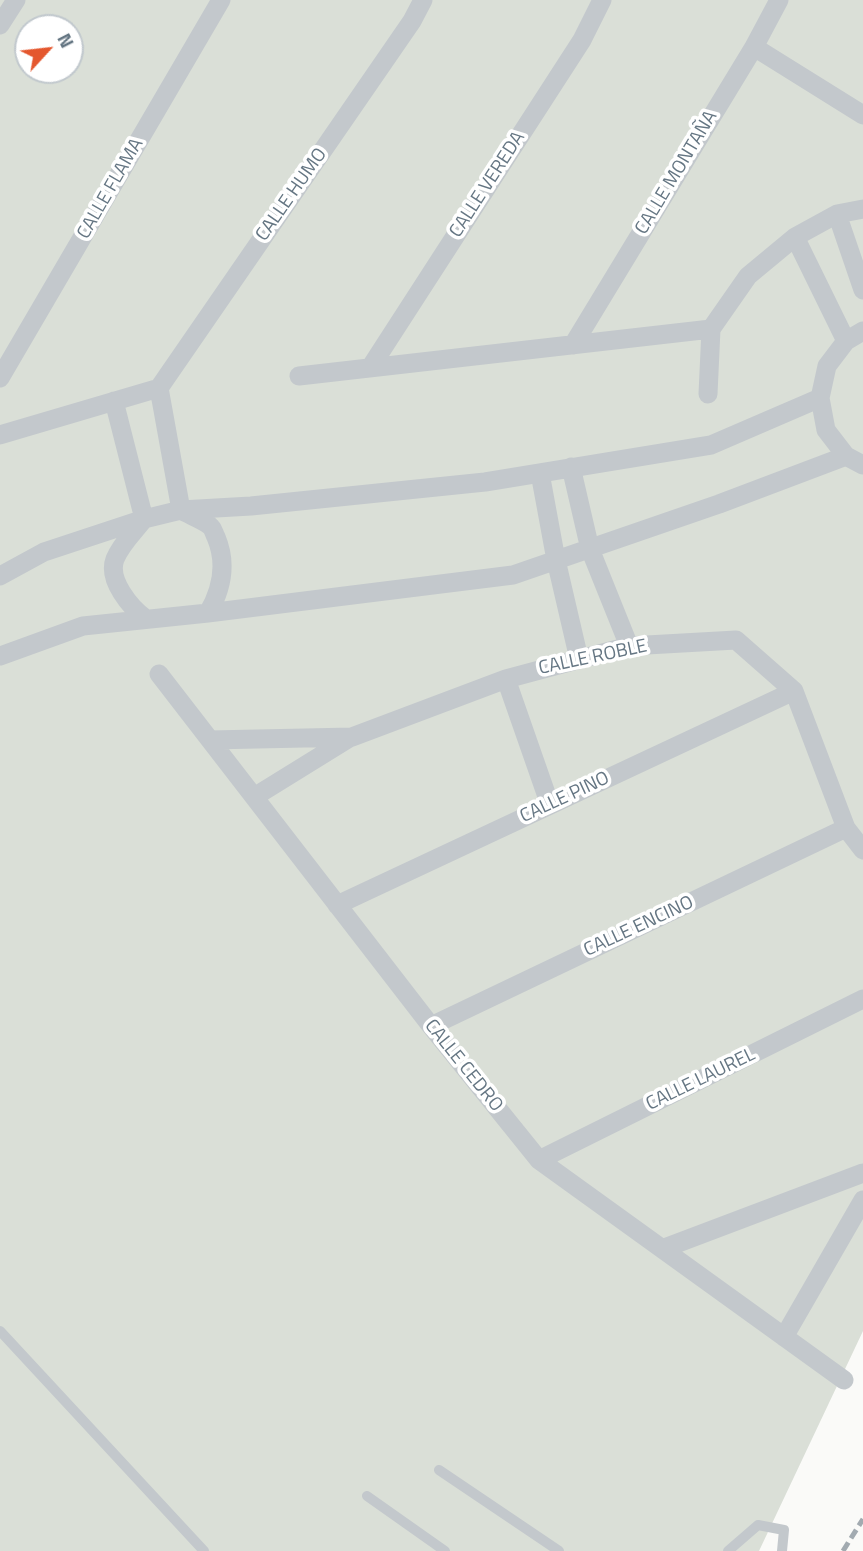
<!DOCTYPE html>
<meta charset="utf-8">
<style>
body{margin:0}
#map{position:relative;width:863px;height:1551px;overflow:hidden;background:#fafaf8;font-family:"Titillium Web",sans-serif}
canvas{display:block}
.north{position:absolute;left:14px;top:14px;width:70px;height:70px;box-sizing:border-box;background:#fff;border:2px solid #c1c8cd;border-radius:50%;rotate:63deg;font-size:19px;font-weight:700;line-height:28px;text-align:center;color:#657683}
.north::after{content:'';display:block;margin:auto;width:24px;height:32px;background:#e4572e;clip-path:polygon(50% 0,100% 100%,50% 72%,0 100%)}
</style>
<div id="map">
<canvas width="863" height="1551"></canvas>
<div class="north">N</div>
</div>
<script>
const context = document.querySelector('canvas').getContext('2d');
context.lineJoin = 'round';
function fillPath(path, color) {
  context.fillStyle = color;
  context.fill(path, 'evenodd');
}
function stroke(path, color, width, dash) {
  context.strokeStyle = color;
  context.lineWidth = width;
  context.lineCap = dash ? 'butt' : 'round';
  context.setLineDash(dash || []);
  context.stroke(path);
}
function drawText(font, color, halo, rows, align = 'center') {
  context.font = font + ' "Titillium Web",sans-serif';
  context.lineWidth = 7;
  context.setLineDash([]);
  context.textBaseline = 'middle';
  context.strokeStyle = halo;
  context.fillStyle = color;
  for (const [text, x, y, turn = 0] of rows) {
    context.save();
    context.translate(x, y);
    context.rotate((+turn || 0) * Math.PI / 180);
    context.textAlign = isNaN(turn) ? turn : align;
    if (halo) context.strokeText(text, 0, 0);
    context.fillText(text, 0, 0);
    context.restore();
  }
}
fillPath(new Path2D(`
 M0 0H863V1331L759 1551H0ZM28 28H70V70H28Z`), '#dadfd7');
stroke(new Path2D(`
 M0 1331 204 1551
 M439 1470 559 1551
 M367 1496 445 1551
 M728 1551 758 1525 784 1530 782 1551`), '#c3c8cc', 10);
stroke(new Path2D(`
 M0 25 16 0
 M754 47 863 115
 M837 214 863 290
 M795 237 846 341
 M863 331 846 341 827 366 820 398 826 430 846 456 863 465
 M573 345 754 47 779 0
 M370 368 582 40 602 0
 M299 376 711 329
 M0 378 221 0
 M159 388 412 21 423 0
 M159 388 181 510C189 515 206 521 211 527 214 530 214 534 216 537 227 563 222 589 208 613
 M708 394 711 329 748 276 795 237 837 214 863 209
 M114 401 144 519C134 532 121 544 115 559 107 580 131 608 146 619
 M0 435 159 388
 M571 467 590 549 629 646
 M540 473 556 560 579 659
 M0 576 44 552 144 519 181 510 251 506 485 482 711 445 820 398
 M0 656 83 626 208 613 513 575 719 504 846 456
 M159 674 431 1026 539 1160 844 1380
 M506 679 550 805
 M210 740 352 737 506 679 629 646 736 640 794 691 846 828 863 850
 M254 797 351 737
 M337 905 794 691
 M431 1026 846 828
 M539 1160 863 999
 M662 1249 863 1173
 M784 1337 863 1200`), '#c3c8cc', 19);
stroke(new Path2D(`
 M843 1551 863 1519`), '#a2aab0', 5, [10, 5]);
drawText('19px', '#657683', '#fff', [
 ["CALLE MONTAÑA",677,173,-59],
 ["CALLE VEREDA",488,185,-57],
 ["CALLE FLAMA",111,189,-60],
 ["CALLE HUMO",292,195,-55],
 ["CALLE ROBLE",593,658,-12],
 ["CALLE PINO",565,798,-25],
 ["CALLE ENCINO",639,927,-25],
 ["CALLE CEDRO",463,1066,51],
 ["CALLE LAUREL",701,1080,-26]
]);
</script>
